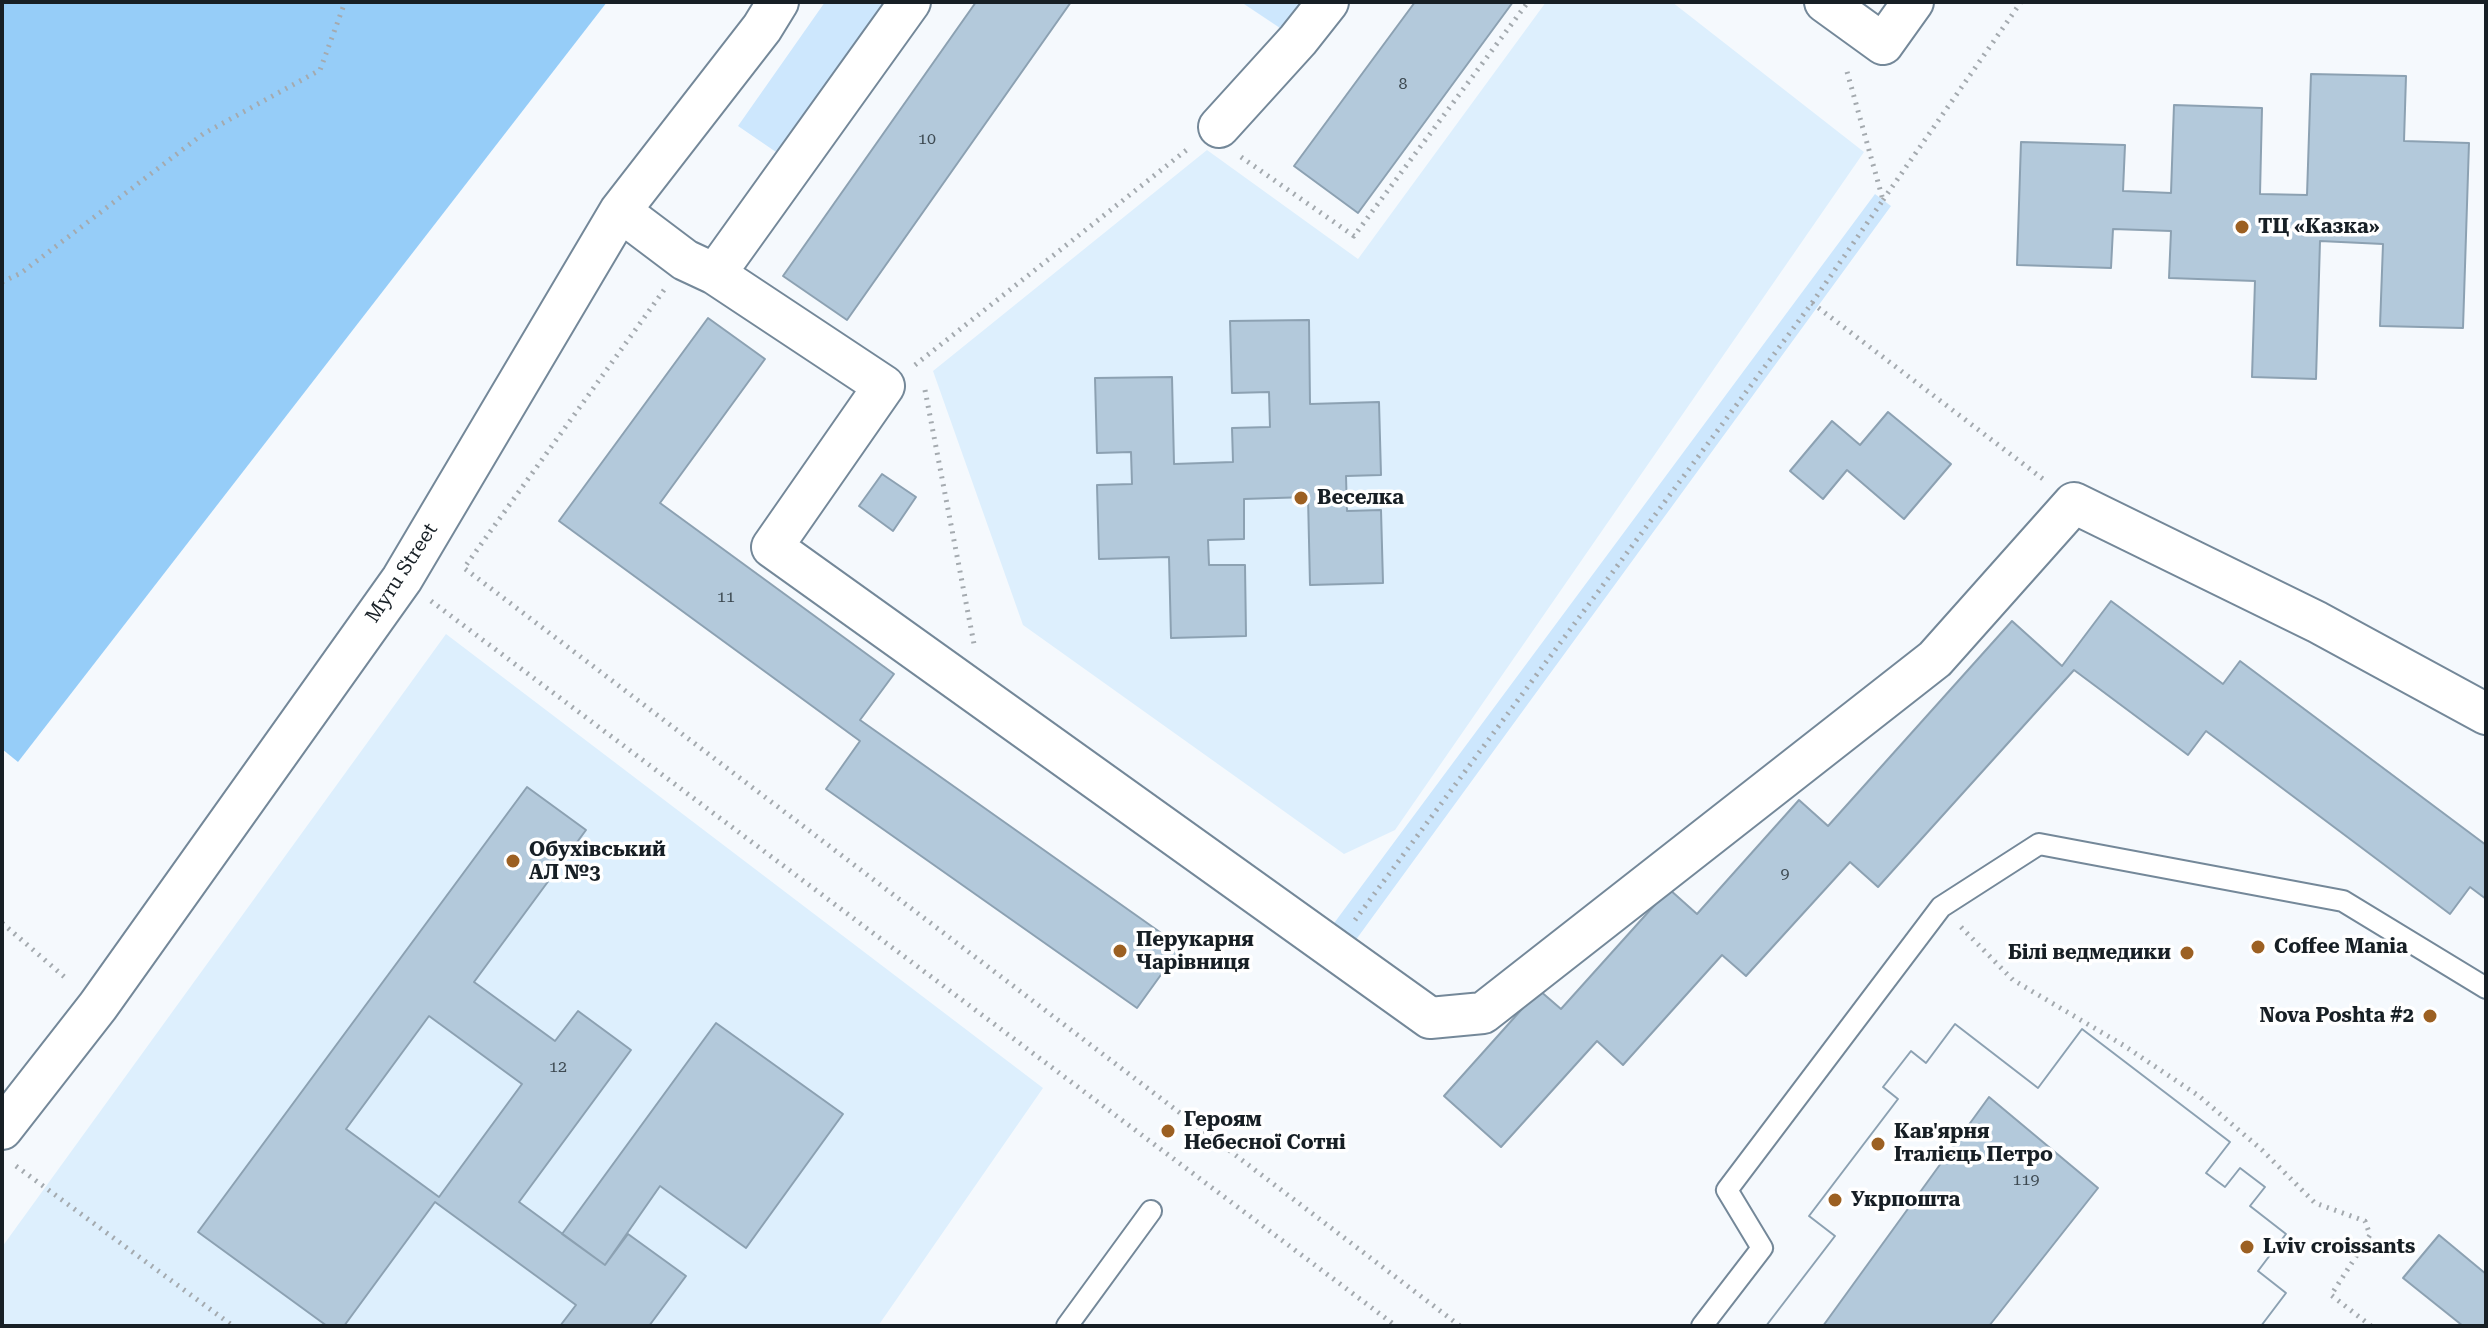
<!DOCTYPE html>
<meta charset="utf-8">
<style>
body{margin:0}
#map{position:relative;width:2488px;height:1328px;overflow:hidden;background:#f5f9fd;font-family:"Roboto Serif",serif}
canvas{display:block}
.frame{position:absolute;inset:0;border:4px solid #171f25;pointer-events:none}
</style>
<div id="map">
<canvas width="2488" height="1328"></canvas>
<div class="frame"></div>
</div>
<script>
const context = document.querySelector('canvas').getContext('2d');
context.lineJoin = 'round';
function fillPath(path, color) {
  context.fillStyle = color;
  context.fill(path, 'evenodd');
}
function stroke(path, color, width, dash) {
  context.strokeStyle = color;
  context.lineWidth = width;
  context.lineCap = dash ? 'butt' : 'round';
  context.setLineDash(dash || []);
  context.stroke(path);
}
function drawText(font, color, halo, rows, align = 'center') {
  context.font = font + ' "Roboto Serif",serif';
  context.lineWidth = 7;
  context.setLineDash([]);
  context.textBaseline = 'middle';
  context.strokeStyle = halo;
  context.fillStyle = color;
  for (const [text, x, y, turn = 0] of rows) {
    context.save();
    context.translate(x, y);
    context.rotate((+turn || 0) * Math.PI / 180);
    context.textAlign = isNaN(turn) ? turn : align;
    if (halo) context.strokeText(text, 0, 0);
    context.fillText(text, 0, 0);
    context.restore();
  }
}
fillPath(new Path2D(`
 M1546 2H1672L1864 152 1395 830 1344 854 1023 625 933 371 1207 150 1358 259Z
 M446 634 1043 1088 878 1326H2V1247Z`), '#ddeffd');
fillPath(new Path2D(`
 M825 2H910L795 165 738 126Z
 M1241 2H1328L1298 40Z
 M1875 194 1891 206 1347 952 1326 934Z`), '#cde7fd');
fillPath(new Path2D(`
 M2 2H607L18 762 2 749Z`), '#96cdf8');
const building = new Path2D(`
 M976 2H1071L847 320 783 276Z
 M1415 2H1513L1358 213 1294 166Z
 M2311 74 2406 76 2404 141 2469 143 2463 328 2380 326 2383 244 2320 241 2316 379 2252 377 2255 281 2169 278 2171 231 2113 229 2111 268 2017 265 2021 142 2125 145 2123 191 2171 193 2174 105 2262 108 2260 194 2307 195Z
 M708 318 765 359 660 503 894 674 860 720 1181 947 1137 1008 826 789 860 741 559 521Z
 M1309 320 1310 404 1379 402 1381 475 1346 476 1347 511 1381 510 1383 583 1310 585 1308 497 1244 499V539L1208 540 1209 565H1245L1246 636 1171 638 1169 557 1099 559 1097 485 1132 484 1131 452 1097 453 1095 378 1172 377 1174 464 1233 462 1232 428 1270 427 1269 392 1232 393 1230 321Z
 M1888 412 1951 464 1904 519 1847 470 1823 499 1790 471 1832 421 1860 445Z
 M882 474 916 497 893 531 859 506Z
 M2111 601 2223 684 2240 661 2486 845V899L2470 887 2450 914 2206 731 2188 755 2074 670 1878 887 1850 862 1746 976 1722 955 1623 1065 1597 1041 1501 1147 1444 1096 1539 990 1561 1009 1669 889 1697 914 1799 800 1828 826 2012 621 2062 666Z
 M527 787 586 830 474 982 555 1041 578 1011 631 1050 519 1202 605 1265 628 1234 686 1276 649 1326H560L576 1305 435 1202 344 1326H327L198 1232ZM429 1016 522 1084 439 1197 346 1129Z
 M716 1023 843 1114 746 1248 660 1186 605 1265 562 1234Z
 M1955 1024 2038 1088 2082 1029 2230 1142 2206 1173 2225 1187 2240 1168 2265 1187 2250 1206 2286 1234 2258 1271 2286 1293 2261 1326H1989L2098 1188 1989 1097 1823 1326H1766L1835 1236 1809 1216 1898 1099 1883 1087 1911 1051 1926 1063Z
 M1955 1024 2038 1088 2082 1029 2230 1142 2206 1173 2225 1187 2240 1168 2265 1187 2250 1206 2286 1234 2258 1271 2286 1293 2261 1326H1766L1835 1236 1809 1216 1898 1099 1883 1087 1911 1051 1926 1063Z
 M2439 1235 2486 1274V1326H2463L2403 1278Z`);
fillPath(building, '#b3c9db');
stroke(building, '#8ca1b2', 2);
const service = new Path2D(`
 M1067 1326 1151 1211
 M1702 1326 1762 1248 1727 1190 1941 907 2039 844 2343 901 2486 988`);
const minor = new Path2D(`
 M1825 2 1883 44 1913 2
 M1219 127 1298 40 1328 2
 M620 211 685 260 715 274 884 386 772 547 1430 1018 1483 1013 1935 659 2074 503 2317 622 2486 714
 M715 274 910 2
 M2 1129 98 1006 402 579 620 211 762 28 778 2`);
stroke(service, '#748899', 24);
stroke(minor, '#748899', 44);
stroke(new Path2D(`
 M1241 157 1354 236 1528 2
 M1883 200 2021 2
 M2 282 21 273 203 134 320 70 345 2
 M664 290 464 568 1460 1326
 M1812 303 2043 479
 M915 365 1189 148
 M925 390 974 644
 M431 601 1396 1326
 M1355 920 1812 303 1883 200 1846 68
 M2 923 68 980
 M1961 927 2013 980 2123 1045 2199 1096 2262 1150 2315 1203 2365 1221 2370 1235 2331 1295 2371 1326
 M16 1166 233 1326`), '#a4aaaf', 5, [2, 6]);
stroke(service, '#fff', 20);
stroke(minor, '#fff', 40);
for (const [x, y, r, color] of [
 [2242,227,8,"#9c6022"],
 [1301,498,8,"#9c6022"],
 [513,861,8,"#9c6022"],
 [2258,947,8,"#9c6022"],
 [1120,951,8,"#9c6022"],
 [2187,953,8,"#9c6022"],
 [2430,1016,8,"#9c6022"],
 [1168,1131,8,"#9c6022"],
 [1878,1144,8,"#9c6022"],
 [1835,1200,8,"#9c6022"],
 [2247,1247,8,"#9c6022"]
]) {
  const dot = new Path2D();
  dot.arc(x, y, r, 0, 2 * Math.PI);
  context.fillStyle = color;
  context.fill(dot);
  stroke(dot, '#fff', 3);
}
drawText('16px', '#3e4a52', null, [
 ["8",1403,84],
 ["10",927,139],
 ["11",726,597],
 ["9",1785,874],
 ["12",558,1067],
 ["119",2026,1180]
]);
drawText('bold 20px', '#171f25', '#fff', [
 ["ТЦ «Казка»",2258,227],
 ["Веселка",1317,498],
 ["Обухівський",529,850],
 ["АЛ №3",529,873],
 ["Перукарня",1136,940],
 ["Чарівниця",1136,963],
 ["Coffee Mania",2274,947],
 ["Білі ведмедики",2171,953,"right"],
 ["Nova Poshta #2",2414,1016,"right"],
 ["Героям",1184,1120],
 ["Небесної Сотні",1184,1143],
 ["Кав'ярня",1894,1132],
 ["Італієць Петро",1894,1155],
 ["Укрпошта",1851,1200],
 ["Lviv croissants",2263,1247]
], 'left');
drawText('20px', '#171f25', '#fff', [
 ["Myru Street",402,573,-57]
]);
</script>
